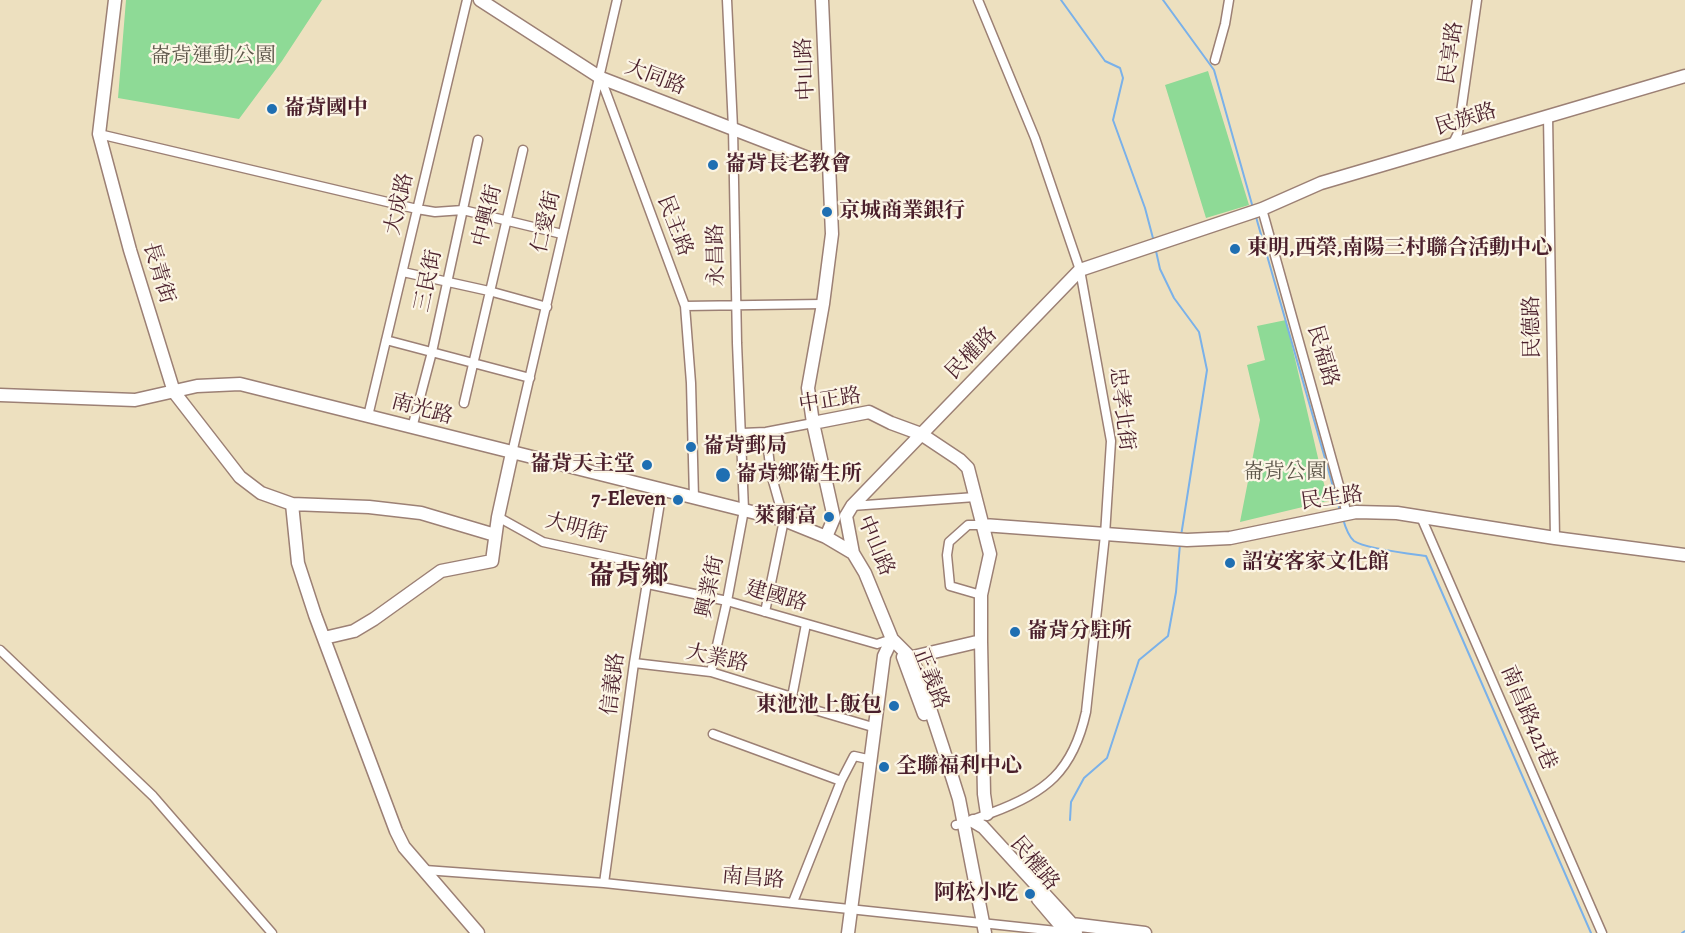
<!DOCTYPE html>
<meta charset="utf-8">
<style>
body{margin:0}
canvas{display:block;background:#ede0bf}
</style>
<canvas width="1685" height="933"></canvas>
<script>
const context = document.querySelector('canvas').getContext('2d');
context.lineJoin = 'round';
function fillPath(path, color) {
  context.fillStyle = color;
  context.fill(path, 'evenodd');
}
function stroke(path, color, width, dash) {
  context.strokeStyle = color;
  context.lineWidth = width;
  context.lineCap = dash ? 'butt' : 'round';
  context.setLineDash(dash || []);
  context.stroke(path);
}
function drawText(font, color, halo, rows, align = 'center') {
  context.font = font + ' Alegreya,"Noto Serif TC",serif';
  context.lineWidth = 4.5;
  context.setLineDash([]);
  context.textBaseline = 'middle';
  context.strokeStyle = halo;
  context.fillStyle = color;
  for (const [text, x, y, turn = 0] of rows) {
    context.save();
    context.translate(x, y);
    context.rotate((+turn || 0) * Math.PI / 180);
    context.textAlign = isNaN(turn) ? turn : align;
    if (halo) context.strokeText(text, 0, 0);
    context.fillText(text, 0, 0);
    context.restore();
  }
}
fillPath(new Path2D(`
 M126 0H322L282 61 239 119 118 98Z
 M1208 71 1249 205 1206 218 1165 85Z
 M1286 320 1328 501 1240 522 1260 420 1247 365 1265 360 1257 326Z`), '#8eda96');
stroke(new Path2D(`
 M1061 0 1105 61 1120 68 1123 78 1113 120 1145 208 1154 242
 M1163 0 1214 70 1253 208
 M1256 217 1340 511
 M1156 251 1160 269 1174 298 1199 332 1207 370 1181 536
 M1343 519C1345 526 1348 536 1354 541 1366 549 1411 554 1426 556L1591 933
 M1070 820 1071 802 1084 778 1107 758 1139 660 1168 636 1176 592 1180 544
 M1682 933 1685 931`), '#7ab1e9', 2);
const street = new Path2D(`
 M1215 60 1225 24 1229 0
 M601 79 685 306 691 383 694 498
 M1548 116 1555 538
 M99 134 417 209 435 212 463 210 562 234
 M1452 145 1458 133 1477 0
 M1262 209 1347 514
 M403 272 489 291 547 307
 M685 306 823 304
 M386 340 530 378
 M464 403 523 150
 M368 416 467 0
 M412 428 432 352 478 140
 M742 433 766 432 813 423
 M512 453 617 0
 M852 506 975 497
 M498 517 543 542 649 565
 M1421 517 1602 933
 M648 584 727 601 877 644 892 639
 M981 595 950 586 947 555 949 542 968 525H983
 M765 612 784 520 771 474 766 432
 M0 650 153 796 272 933
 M634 663 711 672 792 697
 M711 672 727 601 744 510 737 343 733 128 727 0
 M792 697 798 705 876 728
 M792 697 806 624
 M713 734 841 781
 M956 825C969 823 978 817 991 813 1046 793 1073 771 1086 712L1105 535 1111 441 1080 270 1035 138 978 0
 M425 870 604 883 1066 932
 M604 883 634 663 662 490
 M793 902 841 781 854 756 872 760`);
const secondary = new Path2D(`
 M115 0 99 134 130 250 174 392 240 477 261 493 292 504 369 507 421 513 495 535
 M480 0 601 78 829 166
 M822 0 832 234 823 304 808 388 813 423 834 518
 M0 395 135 400 197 386 240 384 784 520 826 537
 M813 423 869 412 891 423 921 434 960 460 968 468 990 554 981 595V641L904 659
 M292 504 298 563 315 615 396 831 404 847 478 933
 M846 516 852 506 1080 270 1262 209 1321 183 1685 76
 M846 516 853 553 865 573 892 639 884 656 848 933
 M834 518 826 537 853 553
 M983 525 1187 540 1230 538 1356 512 1397 513 1555 538 1685 555
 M324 638 354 631 374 619 441 571 492 561 498 517 512 453
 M892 639 910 657 918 672 943 748 959 799 985 933
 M981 641 984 794 987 814
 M903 657 924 714
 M973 821 983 827 1072 924 1145 933
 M1038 899 1066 932 1076 933`);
stroke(street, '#9c8075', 11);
stroke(secondary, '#9c8075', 15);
stroke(street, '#fff', 8);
stroke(secondary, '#fff', 12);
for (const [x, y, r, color] of [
 [272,109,6,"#1f6fb2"],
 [713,165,6,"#1f6fb2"],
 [827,212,6,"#1f6fb2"],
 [1235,249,6,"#1f6fb2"],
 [691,447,6,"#1f6fb2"],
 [647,465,6,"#1f6fb2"],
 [723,475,8,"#1f6fb2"],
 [678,500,6,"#1f6fb2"],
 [829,517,6,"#1f6fb2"],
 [1230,563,6,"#1f6fb2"],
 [1015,632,6,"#1f6fb2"],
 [894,706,6,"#1f6fb2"],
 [884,767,6,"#1f6fb2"],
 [1030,894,6,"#1f6fb2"]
]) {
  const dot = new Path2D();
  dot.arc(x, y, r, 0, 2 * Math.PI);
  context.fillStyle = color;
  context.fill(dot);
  stroke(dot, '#fcf5e5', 2);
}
drawText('21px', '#4a1f2b', '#fcf5e5', [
 ["民享路",1452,53,-82],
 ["中山路",806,69,-93],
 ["大同路",655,78,21],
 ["民族路",1466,120,-17],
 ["大成路",400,204,-77],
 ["中興街",488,216,-76],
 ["仁愛街",547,222,-77],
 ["民主路",674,226,69],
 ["永昌路",717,255,-91],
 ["長青街",158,273,73],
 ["三民街",429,281,-78],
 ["民德路",1533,327,-91],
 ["民權路",972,354,-46],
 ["民福路",1322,356,74],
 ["中正路",830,401,-9],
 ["忠孝北街",1121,409,83],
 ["南光路",422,410,15],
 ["民生路",1332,499,-8],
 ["大明街",576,529,15],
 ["中山路",875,546,67],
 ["興業街",711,587,-78],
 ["建國路",776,597,16],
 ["大業路",717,659,12],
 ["正義路",930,679,69],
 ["信義路",614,684,-83],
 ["南昌路421巷",1528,718,67],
 ["民權路",1034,864,50],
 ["南昌路",753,879,5]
]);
drawText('21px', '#5e574b', '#fcf5e5', [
 ["崙背運動公園",213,57],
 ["崙背公園",1285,473]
]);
drawText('bold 21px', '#4a1f2b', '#fcf5e5', [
 ["崙背國中",284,109],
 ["崙背長老教會",725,165],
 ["京城商業銀行",839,212],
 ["東明,西榮,南陽三村聯合活動中心",1247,249],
 ["崙背郵局",703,447],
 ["崙背天主堂",635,465,"right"],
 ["崙背鄉衛生所",736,475],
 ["7-Eleven",666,500,"right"],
 ["萊爾富",817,517,"right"],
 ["詔安客家文化館",1242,563],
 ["崙背分駐所",1027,632],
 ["東池池上飯包",882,706,"right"],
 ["全聯福利中心",896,767],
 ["阿松小吃",1018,894,"right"]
], 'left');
drawText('bold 27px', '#4a1f2b', '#fcf5e5', [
 ["崙背鄉",628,577]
]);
</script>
